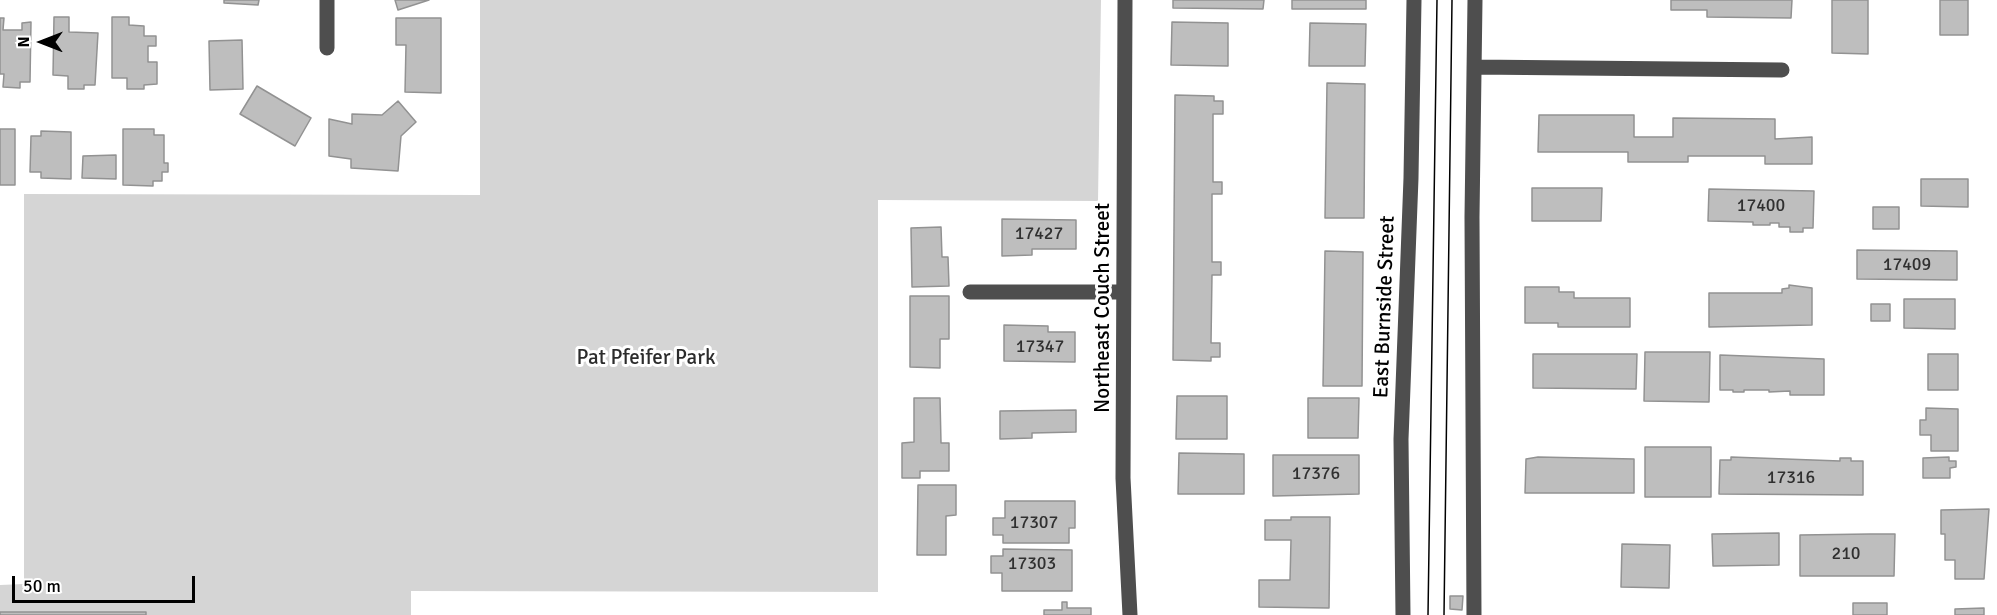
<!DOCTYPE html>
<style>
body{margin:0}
#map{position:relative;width:1997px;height:615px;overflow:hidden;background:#fff;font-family:Signika,sans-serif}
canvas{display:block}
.north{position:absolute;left:12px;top:12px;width:60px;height:60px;-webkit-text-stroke:4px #fff;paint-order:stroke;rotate:270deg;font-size:16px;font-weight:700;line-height:24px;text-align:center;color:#000}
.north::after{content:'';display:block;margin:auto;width:21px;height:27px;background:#000;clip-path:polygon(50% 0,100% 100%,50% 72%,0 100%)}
.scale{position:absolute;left:12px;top:576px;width:183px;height:27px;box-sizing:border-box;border:3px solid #000;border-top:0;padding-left:8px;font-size:18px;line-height:21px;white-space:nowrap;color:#000;-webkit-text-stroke:4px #fff;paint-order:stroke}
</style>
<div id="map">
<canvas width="1997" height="615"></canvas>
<div class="north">N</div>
<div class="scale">50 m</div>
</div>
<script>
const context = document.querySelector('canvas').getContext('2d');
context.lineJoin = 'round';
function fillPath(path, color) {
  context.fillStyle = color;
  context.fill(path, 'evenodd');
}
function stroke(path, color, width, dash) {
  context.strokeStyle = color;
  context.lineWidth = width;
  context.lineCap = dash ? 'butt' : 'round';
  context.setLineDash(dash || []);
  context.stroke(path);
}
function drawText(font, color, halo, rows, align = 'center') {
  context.font = font + ' Signika,sans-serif';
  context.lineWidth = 6;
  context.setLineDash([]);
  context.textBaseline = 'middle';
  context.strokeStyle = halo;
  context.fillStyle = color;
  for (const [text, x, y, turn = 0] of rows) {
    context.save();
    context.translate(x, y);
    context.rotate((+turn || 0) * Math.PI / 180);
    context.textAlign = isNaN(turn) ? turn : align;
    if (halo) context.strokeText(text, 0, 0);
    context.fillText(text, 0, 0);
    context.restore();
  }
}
fillPath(new Path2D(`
 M480 0H1101L1098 201 878 200V592L411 591V615H0V585L24 584V194L480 195Z`), '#d5d5d5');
const building = new Path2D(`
 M224 0H259L258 5 224 3Z
 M395 0H429L398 10Z
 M1173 0H1264L1263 9 1173 8Z
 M1292 0H1366V9H1292Z
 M1671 0H1792L1791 18 1707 17V10H1671Z
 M1832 0H1868V54L1832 53Z
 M1940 0H1968V35H1940Z
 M54 17H69V32L98 33 95 85H84V89H68V76L53 75Z
 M112 17H129V25L144 26V36H156V46H148V62H157V84L144 85V89H127V78H112Z
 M0 18H4L3 30H22V23L31 22 30 82H20V88L3 87 4 74H0Z
 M396 18H441V93L405 92 406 45H396Z
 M1172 22 1228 23V66L1171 65Z
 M1310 23 1366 24 1365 66H1309Z
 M242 40 243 89 210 90 209 41Z
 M1327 83 1365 84 1364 218H1325Z
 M257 86 311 118 295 146 240 114Z
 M1175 95 1214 96V101H1223V114H1213V182H1222V194H1212V262H1221V275H1212L1211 343H1220V357H1211V361L1173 360Z
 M398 101 416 122 401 136 398 171 351 168V159L329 156V119L352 124V114L382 115Z
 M1539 115H1634V137H1673V118L1775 119V139L1812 137V164H1765V156H1688V162H1628V152H1538Z
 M0 129H15V185H0Z
 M123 129H154V135H164V163H168V172H162V181H153V186L123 185Z
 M41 131 71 132V179L41 178V172H30L31 136H41Z
 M116 155V179L82 178 83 156Z
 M1921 179H1968V207L1921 206Z
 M1532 188H1602L1601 221H1532Z
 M1709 189 1814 191 1813 228H1803V232H1790V227H1779V223H1770V225H1753V222L1708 221Z
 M1873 207H1899V229H1873Z
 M1002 219 1076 220V249H1032V255L1002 256Z
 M941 227 942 257H948L949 286 912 287 911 228Z
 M1857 250 1957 251V280L1857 279Z
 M1325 251 1363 252 1362 386H1323Z
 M1789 285 1812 288V325L1709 327V293H1782V289L1789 288Z
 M1525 287H1559V292H1574V298H1630V327H1558V323H1525Z
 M910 296H949V339H940V368L910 367Z
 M1904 299H1955V329L1904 328Z
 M1871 304H1890V321H1871Z
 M1004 325 1048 326V332H1075V362L1004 361Z
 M1645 352H1710L1709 402 1644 401Z
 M1533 354H1637L1636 389 1533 388Z
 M1928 354H1958V390H1928Z
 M1720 355 1824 359V395H1790V391L1769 392V390H1744V392H1733V390H1720Z
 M1177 396H1227V439H1176Z
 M914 398H940L941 443H949V471H920V478H902V443L914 442Z
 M1308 398H1359L1358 438H1308Z
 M1926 408 1958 409V451H1931V435H1920V420H1926Z
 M1076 410V432L1032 433V438L1000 439V411Z
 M1645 447H1711V497H1645Z
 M1179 453 1244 454V494H1178Z
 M1273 455H1359V494L1273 496Z
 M1538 457 1634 459V493H1525L1526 459Z
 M1731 457 1840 461V458H1851V461H1863V495L1719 494 1720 460H1731Z
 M1949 457V461H1956V467L1950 468V478H1923V458Z
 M918 485H956V515L946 516V555H917Z
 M1005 501H1075V528H1069V543H1003V535H993V518H1005Z
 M1989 509 1984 579H1955V560H1945V534H1941V510Z
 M1291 517H1330L1329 608 1259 607V580H1290L1291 540H1265V520H1291Z
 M1779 533V565L1713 566 1712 534Z
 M1870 534H1895L1894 576H1800V535Z
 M1622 544 1670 545 1669 588 1621 587Z
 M1003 549 1072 550V591H1002V573H991V556H1003Z
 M1450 596H1463L1462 610 1450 609Z
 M1062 602H1067V608H1091V615H1044V610H1062Z
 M1853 603H1887V615H1853Z
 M1984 608V615H1955V609Z
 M0 612H146V615H0Z`);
fillPath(building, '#bebebe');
stroke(building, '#929292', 1.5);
stroke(new Path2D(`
 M327 0V48
 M1125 0 1123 478 1130 615
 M1474 67 1782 70
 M970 292H1123
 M1403 615 1401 439 1411 178 1414 0
 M1474 615 1472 217 1475 0`), '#4e4e4e', 15);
stroke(new Path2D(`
 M1428 615 1437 0
 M1444 615 1452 0`), '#000', 1.5);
drawText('18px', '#303030', null, [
 ["17400",1761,206],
 ["17427",1039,234],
 ["17409",1907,265],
 ["17347",1040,347],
 ["17376",1316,474],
 ["17316",1791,478],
 ["17307",1034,523],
 ["210",1846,554],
 ["17303",1032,564]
]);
drawText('21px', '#000', '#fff', [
 ["East Burnside Street",1385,307,-88],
 ["Northeast Couch Street",1103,308,-90]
]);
drawText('21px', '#2c2c2c', '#fff', [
 ["Pat Pfeifer Park",646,358]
]);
</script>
